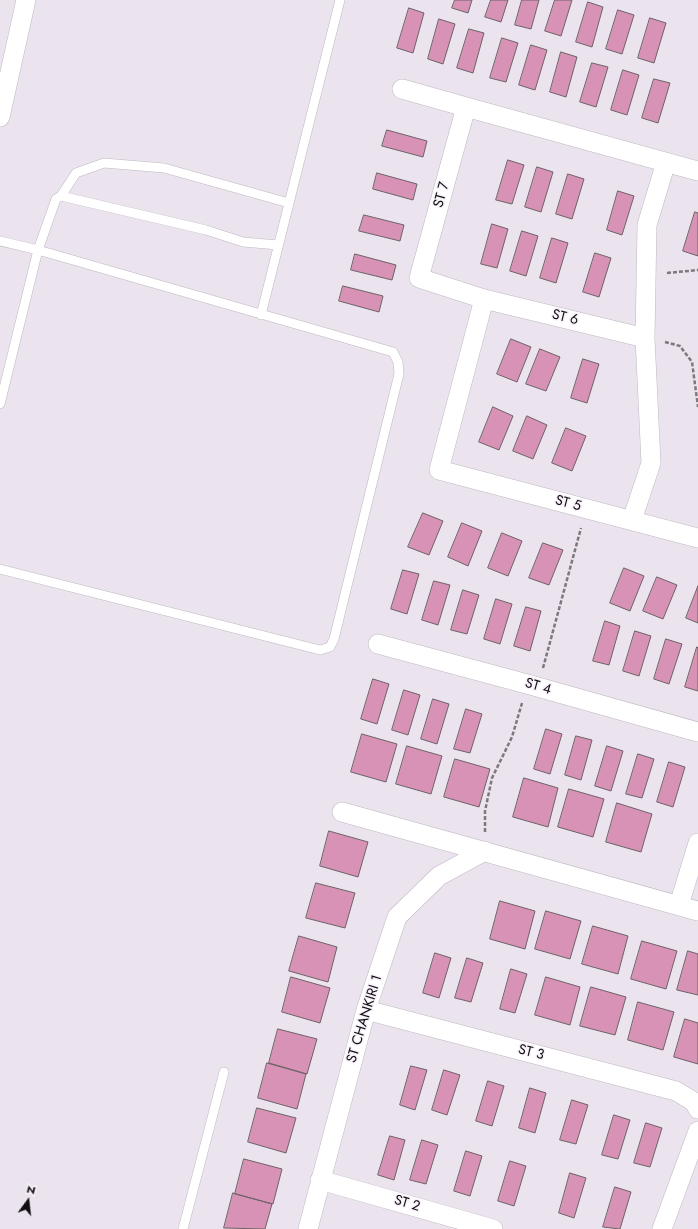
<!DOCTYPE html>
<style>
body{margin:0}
#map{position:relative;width:698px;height:1229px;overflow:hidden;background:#ebe3ed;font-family:Jost,sans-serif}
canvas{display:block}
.north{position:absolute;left:8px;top:1181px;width:40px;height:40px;-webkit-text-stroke:3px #f8f1fa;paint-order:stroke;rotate:15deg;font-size:11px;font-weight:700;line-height:16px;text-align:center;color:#100e11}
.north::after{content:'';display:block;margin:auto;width:14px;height:18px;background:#100e11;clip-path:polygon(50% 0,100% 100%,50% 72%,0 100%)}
</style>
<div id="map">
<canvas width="698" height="1229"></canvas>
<div class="north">N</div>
</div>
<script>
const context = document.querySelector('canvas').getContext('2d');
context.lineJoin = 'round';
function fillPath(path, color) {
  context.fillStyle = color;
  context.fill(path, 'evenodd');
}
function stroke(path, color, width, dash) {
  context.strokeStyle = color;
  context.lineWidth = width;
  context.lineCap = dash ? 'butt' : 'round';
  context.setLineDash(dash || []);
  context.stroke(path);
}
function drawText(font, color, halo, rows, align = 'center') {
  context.font = font + ' Jost,sans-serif';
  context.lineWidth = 3;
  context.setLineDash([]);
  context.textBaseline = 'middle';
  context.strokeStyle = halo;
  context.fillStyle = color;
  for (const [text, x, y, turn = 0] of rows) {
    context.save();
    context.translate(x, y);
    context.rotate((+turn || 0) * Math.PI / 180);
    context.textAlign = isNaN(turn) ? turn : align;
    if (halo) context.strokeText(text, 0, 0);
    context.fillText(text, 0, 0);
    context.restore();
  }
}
const building = new Path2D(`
 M455 0H472L468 13 452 8Z
 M491 0H508L501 22 485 17Z
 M522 0H539L531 29 515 25Z
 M555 0H572L561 36 545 31Z
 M588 2 603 7 592 47 576 42Z
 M409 8 424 13 413 53 397 48Z
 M618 10 634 15 622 54 606 49Z
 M650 18 666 23 654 63 638 58Z
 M439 19 455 24 443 64 428 59Z
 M469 29 484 33 473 73 457 68Z
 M502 38 518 43 506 82 490 78Z
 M531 45 547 50 535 90 519 85Z
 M561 52 577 57 566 97 550 92Z
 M592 63 608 67 596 107 580 102Z
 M623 70 639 75 627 115 611 110Z
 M654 79 670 83 658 123 642 118Z
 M387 130 427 141 423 157 382 146Z
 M508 160 524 165 512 204 496 200Z
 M537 167 553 172 541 212 525 207Z
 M377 173 417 184 413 200 373 189Z
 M568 174 584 179 572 219 556 214Z
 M618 191 634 196 622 235 607 230Z
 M695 212 698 213V256L683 251Z
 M364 215 404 225 400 241 359 231Z
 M492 224 508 229 497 268 481 264Z
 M522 231 538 236 526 276 510 271Z
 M552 238 568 243 556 283 540 278Z
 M595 253 611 258 599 297 583 292Z
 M355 254 396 265 392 280 351 270Z
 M343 286 383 296 379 312 339 301Z
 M511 339 531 347 517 382 497 374Z
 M540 349 560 357 546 391 526 384Z
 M583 359 599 364 587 403 571 398Z
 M493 407 513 416 499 450 479 442Z
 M527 416 547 425 533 459 513 451Z
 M566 428 586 436 572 471 552 463Z
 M423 513 443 521 429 555 408 547Z
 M462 523 482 531 468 566 448 557Z
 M502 533 522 541 508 576 488 568Z
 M543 543 563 550 549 585 529 578Z
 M624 568 644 576 630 611 610 603Z
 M403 570 419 574 407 614 391 609Z
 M657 577 677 585 663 619 643 611Z
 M434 581 450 585 438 625 422 620Z
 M698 586V623L686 618Z
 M463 590 479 595 467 634 451 630Z
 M496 599 512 604 500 644 484 639Z
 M526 607 541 611 530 651 514 646Z
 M605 621 620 626 609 665 593 661Z
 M635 631 651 636 639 676 623 671Z
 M666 639 682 644 669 684 654 679Z
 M697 647 698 648V691L685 687Z
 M373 679 389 684 377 724 361 719Z
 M404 690 420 695 408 735 392 730Z
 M433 699 449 704 437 744 421 739Z
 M466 709 482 714 470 753 454 749Z
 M546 729 562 734 550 774 534 769Z
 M362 734 397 744 386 782 351 772Z
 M576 736 592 740 581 780 565 775Z
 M407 746 442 756 431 794 396 784Z
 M607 746 623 751 611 791 595 786Z
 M638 754 654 759 642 798 626 794Z
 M455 759 490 769 479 807 444 797Z
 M669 762 685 767 673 807 657 802Z
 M524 778 558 788 548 827 513 817Z
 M569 789 604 799 593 837 558 827Z
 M617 803 652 814 641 852 606 842Z
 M329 831 368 842 358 877 320 866Z
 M316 883 355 893 345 928 306 918Z
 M500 901 535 911 525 949 490 939Z
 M546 911 581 921 570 959 535 949Z
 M593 926 628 936 618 974 582 964Z
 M299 936 337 947 328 982 289 971Z
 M642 941 677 951 666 989 631 979Z
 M688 951 698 954V995L677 990Z
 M435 953 451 958 439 998 423 993Z
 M467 958 483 963 471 1002 455 998Z
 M511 969 527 974 515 1013 500 1009Z
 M291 977 330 988 320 1023 282 1012Z
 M546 977 580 987 570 1025 535 1015Z
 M591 987 626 997 615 1035 580 1026Z
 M638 1002 674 1012 663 1050 628 1040Z
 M685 1019 698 1023V1064L674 1057Z
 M278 1029 317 1039 307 1074 269 1063Z
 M267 1063 306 1074 297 1109 258 1098Z
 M411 1066 427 1070 415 1110 400 1105Z
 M444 1070 460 1075 447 1115 432 1110Z
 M488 1081 504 1086 492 1126 476 1121Z
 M530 1088 546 1093 535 1133 519 1128Z
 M572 1100 588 1105 576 1144 560 1140Z
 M257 1108 296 1118 286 1153 248 1142Z
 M614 1115 630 1120 618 1159 602 1155Z
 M646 1123 662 1128 650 1167 634 1163Z
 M390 1136 405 1140 394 1180 378 1175Z
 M422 1140 438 1145 426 1184 410 1180Z
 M466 1151 482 1156 470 1196 454 1191Z
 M244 1159 282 1169 273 1204 235 1194Z
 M510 1161 526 1166 514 1206 498 1201Z
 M570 1173 586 1178 574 1218 559 1213Z
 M615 1187 631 1192 620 1229 603 1227Z
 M233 1193 272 1204 265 1229 224 1228Z`);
fillPath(building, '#d892b5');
stroke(building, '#6c6266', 1);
const lane = new Path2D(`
 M61 196 76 173 104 163 164 168 289 203
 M0 241 38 250 56 199 61 196 206 230 243 242 278 245
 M261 315 340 0
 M0 404 38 250 393 352 398 362 399 374 334 639 330 647 320 650 0 569
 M183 1229 224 1072`);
const street = new Path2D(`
 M402 89 466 107
 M0 117 26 0
 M698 171 466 107 419 278 484 299 439 470 698 538
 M484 299 645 338
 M632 520 651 463 645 338 647 225 666 162
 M378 644 527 684 698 732
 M342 812 698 911
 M679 905 698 843
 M366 1010 676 1091 694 1102 698 1109
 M320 1180 493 1229
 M308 1229 366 1010 397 917 439 876 485 851
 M662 1229 698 1131`);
stroke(lane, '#bfb8c1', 10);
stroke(street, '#bfb8c1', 20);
stroke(new Path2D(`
 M667 273 698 270
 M665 342 680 346 692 362 698 407
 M543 668 581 528
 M485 832V811L492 778 512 737 522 703`), '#7d787e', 2.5, [4, 2]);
stroke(lane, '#fff', 9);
stroke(street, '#fff', 19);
drawText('14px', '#100e11', '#f8f1fa', [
 ["ST 7",442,195,-75],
 ["ST 6",565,318,14],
 ["ST 5",568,504,15],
 ["ST 4",538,687,16],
 ["ST CHANKIRI 1",365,1019,-73],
 ["ST 3",531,1053,14],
 ["ST 2",407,1204,16]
]);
</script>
